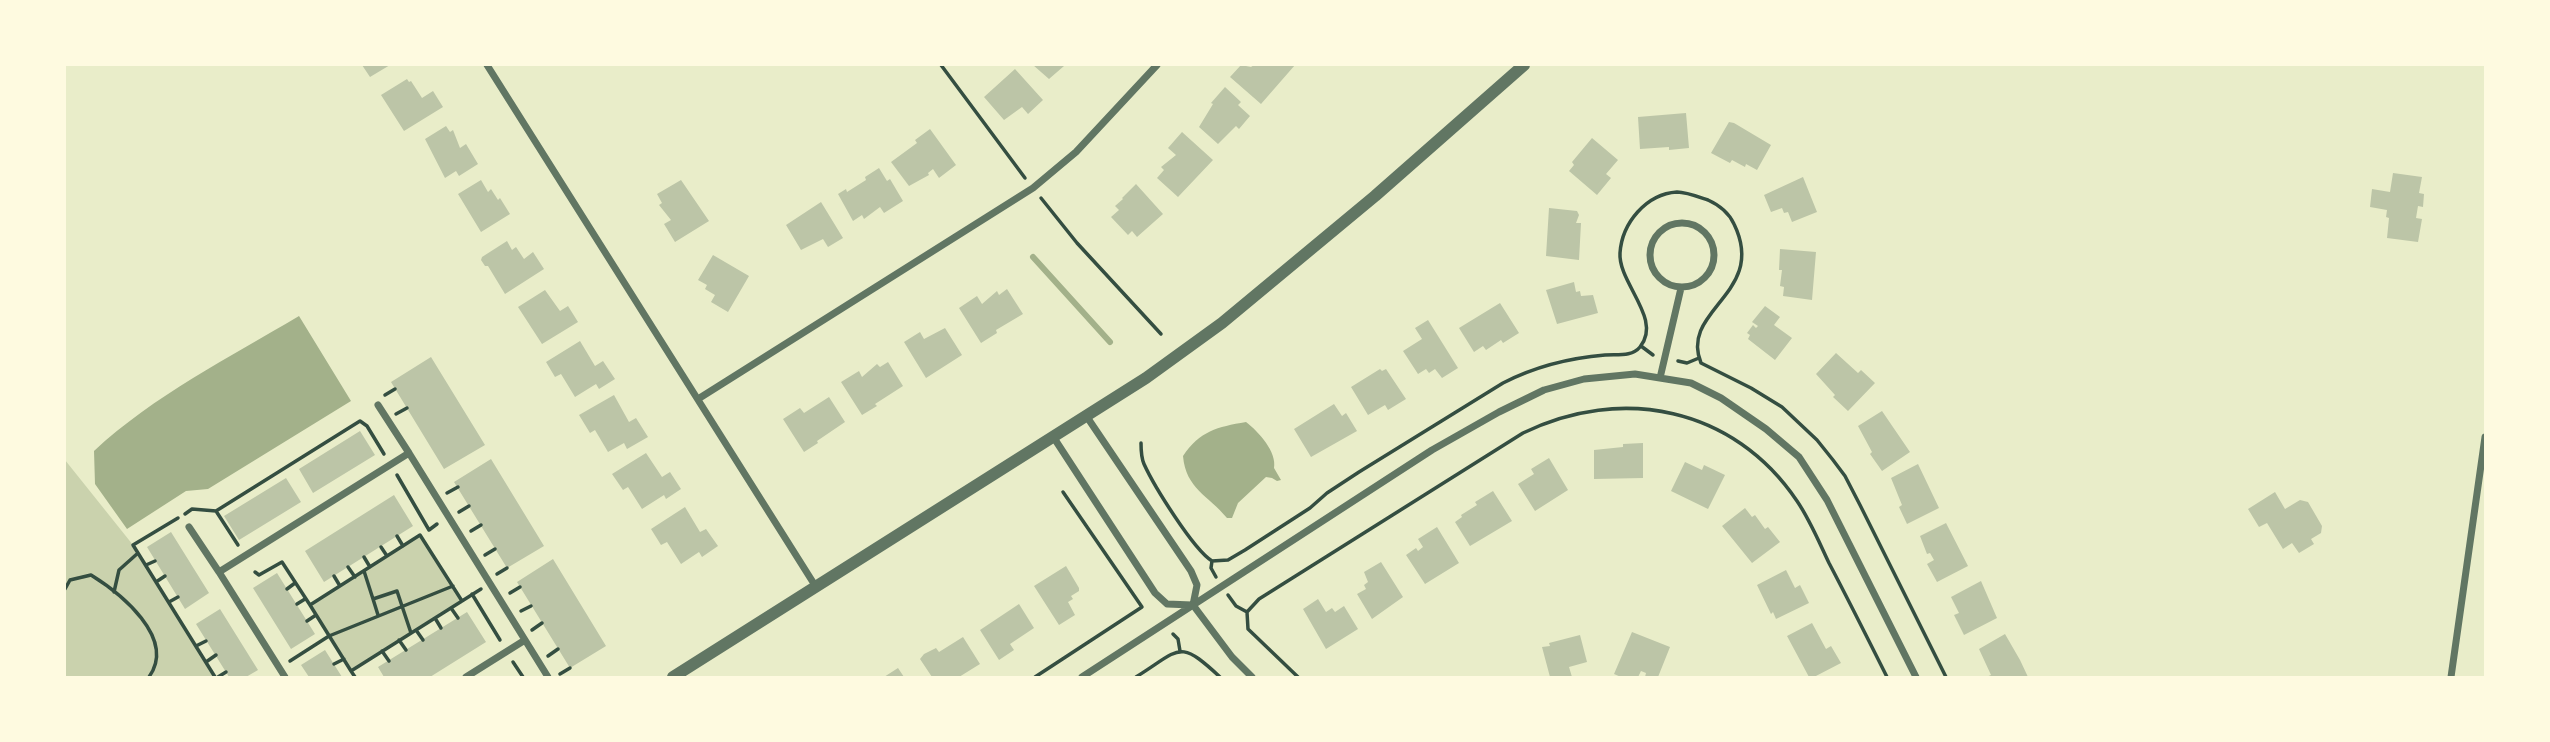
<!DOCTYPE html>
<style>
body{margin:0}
#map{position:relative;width:2550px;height:742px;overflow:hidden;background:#e9edc9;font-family:Commissioner,sans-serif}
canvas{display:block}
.frame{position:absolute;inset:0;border:66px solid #fefae0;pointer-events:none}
</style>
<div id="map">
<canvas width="2550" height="742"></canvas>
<div class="frame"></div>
</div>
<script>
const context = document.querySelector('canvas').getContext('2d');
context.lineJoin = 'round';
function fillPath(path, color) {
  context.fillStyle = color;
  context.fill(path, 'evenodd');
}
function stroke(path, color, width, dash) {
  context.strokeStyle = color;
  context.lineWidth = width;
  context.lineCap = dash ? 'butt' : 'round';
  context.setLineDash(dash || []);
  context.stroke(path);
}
fillPath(new Path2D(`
 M65 460 133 545 215 677H65Z
 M420 535 462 601 351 671 310 605Z`), '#cad2ad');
fillPath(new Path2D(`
 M299 316 351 401 208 489 186 491 127 529 95 484 94 451C153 396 230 357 299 316Z
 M1246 422C1259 432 1277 452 1274 468L1281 480 1277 481 1272 478 1266 477 1238 503 1232 518H1227C1208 495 1186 489 1183 456 1200 431 1217 427 1246 422Z`), '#a3b18a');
stroke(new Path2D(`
 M1033 257 1110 342`), '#a3b18a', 6);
fillPath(new Path2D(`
 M362 65H390L370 77Z
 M1033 65H1062L1064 66 1049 79Z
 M1241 65 1251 67 1254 65H1295L1261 104 1230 77Z
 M1015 69 1043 100 1028 114 1022 107 1004 120 984 97Z
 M407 79 409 82 411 81 422 98 433 91 443 107 404 131 381 95Z
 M1225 87 1241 102 1238 105 1250 116 1239 129 1236 126 1218 144 1199 127 1213 104 1211 103Z
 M1686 113 1689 148 1669 150V147L1640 149 1638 117Z
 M1729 122 1734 123 1771 145 1757 170 1746 164 1745 167 1732 160 1730 163 1711 153Z
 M446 126 450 132 453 130 460 148 466 144 478 164 459 176 456 171 445 178 425 139Z
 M930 129 956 165 939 178 933 169 928 173 929 175 909 186 891 162 917 143 915 140Z
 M1182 132 1213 160 1178 197 1157 178 1164 170 1161 167 1176 155 1168 148Z
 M1592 138 1618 160 1606 174 1611 178 1597 195 1569 171 1574 165 1572 162Z
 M879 168 887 181 890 179 903 201 884 213 880 207 864 219 862 215 853 221 838 194 846 189 847 192 866 180 865 177Z
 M2393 173 2422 177 2419 193 2424 194 2423 207 2418 206 2416 218 2422 219 2418 242 2387 238 2389 218 2386 217 2387 210 2370 207 2372 189 2390 192Z
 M1803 177 1817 212 1792 222 1788 212 1784 213 1782 208 1771 212 1764 195Z
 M481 180 488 192 491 189 498 200 500 198 510 214 481 232 458 194Z
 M681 180 709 221 675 242 664 224 671 220 659 205 662 203 657 194Z
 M1136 184 1163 214 1137 237 1132 231 1128 235 1111 217 1119 210 1115 206 1123 199 1122 198Z
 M821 202 843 238 828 247 823 239 801 250 786 225Z
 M1549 208 1577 211 1579 215 1576 223H1581L1579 260 1546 256Z
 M507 241 512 250 516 247 524 259 533 252 544 269 505 294 488 266H485L481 260 482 257Z
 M1780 249 1816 252 1812 300 1783 296 1784 287 1780 286 1782 270H1779Z
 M713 255 749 276 728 312 711 302 715 295 705 289 707 285 698 280Z
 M1574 282 1576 292 1580 291 1581 296 1593 295 1598 313 1557 324 1546 290Z
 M1007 289 1023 314 996 330 997 333 981 343 959 308 977 296 982 304 997 291 999 295Z
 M545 290 560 311 568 306 578 322 542 344 518 307Z
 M1500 303 1519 333 1503 343 1501 340 1486 350 1483 346 1474 352 1459 328Z
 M1765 306 1780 317 1774 325 1792 338 1775 360 1748 339 1750 335 1747 333 1753 325 1756 328 1758 326 1752 322Z
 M1428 320 1458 368 1442 378 1435 369 1429 373 1426 369 1418 374 1403 351 1422 339 1415 328Z
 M945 328 962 355 926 378 904 342 920 332 924 339Z
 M580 341 595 366 603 361 615 379 599 389 596 384 575 397 561 374 555 377 546 362Z
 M1836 353 1858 373 1861 370 1875 383 1848 411 1833 397 1835 395 1816 374Z
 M431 357 485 445 444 469 391 382Z
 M888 362 903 386 875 404 877 406 862 415 841 382 859 371 862 377 877 364 880 367Z
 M1380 369 1382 371 1386 369 1406 399 1388 410 1385 405 1368 415 1351 387Z
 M614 395 629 422 636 418 648 437 627 449 624 443 608 452 595 430 590 433 579 415Z
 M829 397 845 422 817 441 818 443 804 452 783 419 800 408 804 413Z
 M1334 404 1342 416 1346 413 1357 431 1311 457 1294 429Z
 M1882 411 1910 452 1882 471 1870 454 1872 452 1858 426Z
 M360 431 375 455 313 493 299 469Z
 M1643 443V478L1594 479V450L1623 447V444Z
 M646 453 662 477 670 472 681 489 666 499 664 495 642 509 628 487 623 490 612 474Z
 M1549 458 1568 490 1535 511 1518 484 1534 474 1531 469Z
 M491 459 544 546 507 568 454 482Z
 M1685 462 1702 470 1704 465 1725 475 1708 509 1671 491Z
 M1918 464 1939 508 1907 524 1899 507 1902 505 1891 478Z
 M286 478 301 502 239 540 224 516Z
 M1493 491 1512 521 1470 546 1455 522 1462 517 1461 515 1477 505 1475 502Z
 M2275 492 2285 509 2300 500 2308 502 2322 526 2321 533 2311 539 2314 544 2299 553 2292 543 2283 549 2267 523 2259 527 2248 509Z
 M394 495 413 526 324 582 305 551Z
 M685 507 700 532 706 529 718 546 702 557 699 552 681 564 667 542 661 545 651 529Z
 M1745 508 1752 517 1755 515 1765 529 1768 527 1780 542 1752 563 1722 526Z
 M1946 523 1968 566 1937 582 1927 564 1934 560 1930 553 1927 554 1920 536Z
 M1437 527 1459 563 1425 584 1406 555 1416 548 1418 551 1423 547 1418 539Z
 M171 532 209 593 185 609 147 547Z
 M553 559 606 646 570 668 517 582Z
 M1381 562 1403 597 1372 619 1357 594 1366 589 1364 585 1368 582 1364 572Z
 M1066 566 1079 588V591L1071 596 1073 599 1068 602 1075 615 1059 625 1034 586Z
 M1786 570 1795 588 1800 585 1809 603 1776 619 1773 612 1771 614 1757 585Z
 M277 573 315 634 291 649 253 588Z
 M1981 581 1997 618 1964 635 1954 615 1959 613 1951 597Z
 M1318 599 1326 612 1332 608 1335 612 1344 606 1358 629 1326 649 1303 609Z
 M1019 604 1034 628 1010 644 1014 650 999 660 980 630Z
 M220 609 258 670 246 677H229L196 624Z
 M467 612 486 642 430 677H384L378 667Z
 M1812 623 1826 649 1831 646 1841 663 1814 677H1809L1787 636Z
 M1632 632 1670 647 1658 677H1645L1646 673 1641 671 1638 677H1621L1614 674Z
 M2005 634 2020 660 2028 677H1986L1991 675 1979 649Z
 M1580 635 1587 662 1569 667 1572 677H1550L1542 647 1550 646 1549 643Z
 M963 637 980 664 959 677H932L920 659 924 654 936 648 939 652Z
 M325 650 342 677H309L301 665Z
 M898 668 904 677H884Z`), '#bcc5a7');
stroke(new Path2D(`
 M941 65 1025 178
 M1041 198 1077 243 1161 334
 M1641 346 1653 355
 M1678 361 1687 363 1699 358
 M385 395 395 389
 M396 414 407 408
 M1141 443C1141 451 1141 457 1144 464 1154 486 1193 549 1212 561L1211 568 1216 577
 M397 475 429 530 437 524
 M447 493 458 487
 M216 511 238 545
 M459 512 469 506
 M185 514 192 509 216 511 360 421 367 426 384 454
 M178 518 133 545 215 677
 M471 531 481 525
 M420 535 462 601 351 671 310 605Z
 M397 536 403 546
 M381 547 387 556
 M485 555 495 549
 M364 557 370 567
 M1212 561 1228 560 1245 550 1310 508 1327 493 1359 472 1503 383C1536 366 1569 358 1605 355 1617 354 1632 357 1640 347 1663 319 1618 283 1620 253 1622 223 1646 194 1677 192 1686 192 1699 197 1708 200 1719 205 1729 213 1734 224 1768 294 1679 309 1701 363L1751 388 1782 407 1817 440 1833 460 1845 476 1860 505 1946 677
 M146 565 155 561
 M348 567 355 577
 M364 571 373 599
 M255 572 259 575 282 562 310 605
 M497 574 507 568
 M334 576 340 586
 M156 582 165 576
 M65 589 70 580 91 575C120 593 177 638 149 677
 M287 589 295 583
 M114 592 119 570 138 553
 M510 593 520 587
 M472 594 500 640
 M1228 595 1236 606 1247 612
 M462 601 481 589
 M169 602 178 597
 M297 604 305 599
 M451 608 458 618
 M521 611 531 606
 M378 615 373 599 397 591 411 633
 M435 618 441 628
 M307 621 316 615
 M416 630 423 640
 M532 630 542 623
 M1173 634 1178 639 1180 651
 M399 640 406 650
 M196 646 206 641
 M382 651 389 661
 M548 656 558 649
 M290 661 329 636 453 586
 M206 662 216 655
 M513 662 523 677
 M334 664 344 659
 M351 671 355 677
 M560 674 570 668
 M218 677 226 672
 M1035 677 1142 607 1063 492
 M1136 677C1181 649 1178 638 1220 677
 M1298 677 1248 629 1247 612 1259 599 1523 433C1621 385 1734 407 1797 501 1810 520 1819 542 1829 563 1849 601 1868 639 1887 677`), '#344e41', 3.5);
stroke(new Path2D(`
 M487 65 816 587
 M1650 255a32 32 0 1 1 64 0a32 32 0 1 1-64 0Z
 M1660 378 1681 288
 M698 399 1033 188 1076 152 1157 65
 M378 405 409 453
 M1087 417 1191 571 1197 585 1193 605 1232 657 1252 677
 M1054 438 1155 593 1167 604 1192 605
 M189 527 219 572
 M285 677 219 572 409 453 548 677
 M466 677 525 640
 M1082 677 1432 450 1499 412 1544 390 1584 379 1635 374 1691 383 1721 398 1766 429 1799 457 1827 500 1916 677
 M2451 677 2485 437`), '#617663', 7);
stroke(new Path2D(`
 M673 677 1146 378 1222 323 1375 196 1524 65`), '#617663', 12);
</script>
